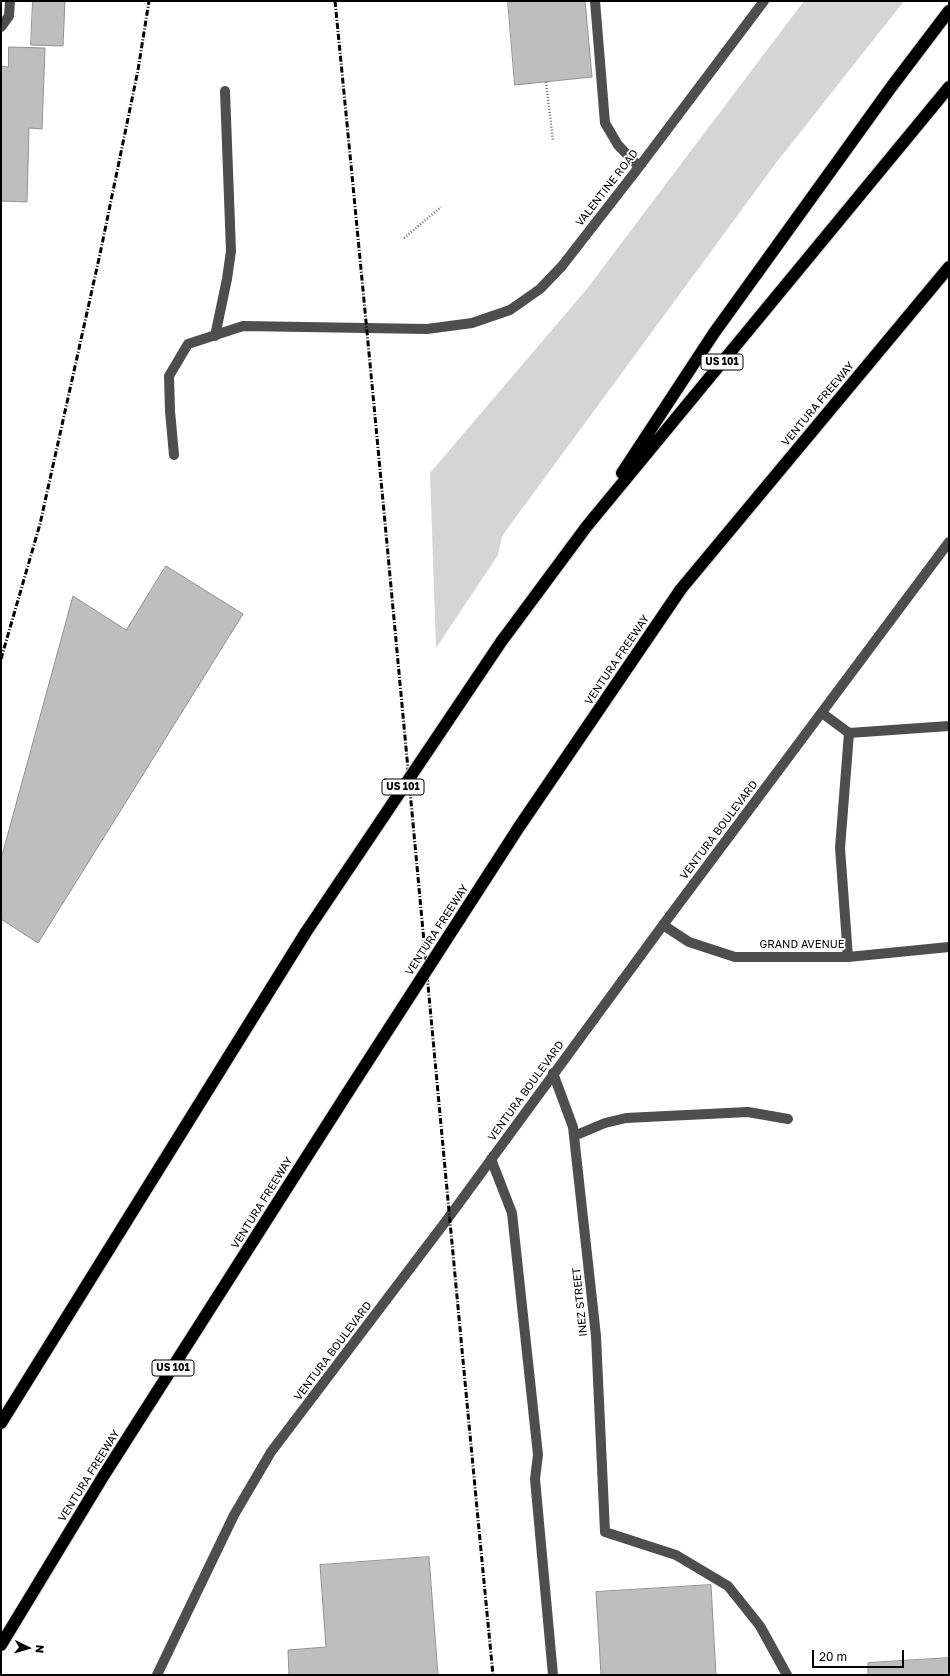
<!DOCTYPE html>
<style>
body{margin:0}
#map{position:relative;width:950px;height:1676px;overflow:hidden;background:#fff;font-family:"Golos Text",sans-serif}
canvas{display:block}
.frame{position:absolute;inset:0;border:2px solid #000;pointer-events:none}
.north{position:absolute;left:8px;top:1628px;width:40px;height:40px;-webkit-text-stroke:3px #fff;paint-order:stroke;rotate:95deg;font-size:11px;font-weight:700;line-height:16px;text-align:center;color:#000}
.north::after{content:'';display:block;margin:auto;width:14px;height:18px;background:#000;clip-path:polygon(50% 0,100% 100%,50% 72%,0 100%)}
.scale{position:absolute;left:812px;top:1650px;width:92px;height:18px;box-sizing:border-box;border:2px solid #000;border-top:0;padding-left:5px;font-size:12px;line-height:14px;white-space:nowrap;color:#000;-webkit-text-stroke:3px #fff;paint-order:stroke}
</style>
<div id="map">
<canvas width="950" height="1676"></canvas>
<div class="frame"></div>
<div class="north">N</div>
<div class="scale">20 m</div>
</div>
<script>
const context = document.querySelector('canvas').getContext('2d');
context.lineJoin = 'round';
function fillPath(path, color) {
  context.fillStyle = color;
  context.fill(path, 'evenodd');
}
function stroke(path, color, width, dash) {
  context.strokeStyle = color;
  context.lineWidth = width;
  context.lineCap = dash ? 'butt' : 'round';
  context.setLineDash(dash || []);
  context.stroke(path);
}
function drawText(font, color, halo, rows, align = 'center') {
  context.font = font + ' "Golos Text",sans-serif';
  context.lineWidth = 3.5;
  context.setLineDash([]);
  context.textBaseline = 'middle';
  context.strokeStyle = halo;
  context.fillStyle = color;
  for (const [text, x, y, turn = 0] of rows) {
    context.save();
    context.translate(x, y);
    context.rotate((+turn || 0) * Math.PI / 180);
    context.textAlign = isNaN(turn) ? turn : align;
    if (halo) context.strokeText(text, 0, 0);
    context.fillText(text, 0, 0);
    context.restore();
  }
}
fillPath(new Path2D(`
 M804 1H904L776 163 502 536 498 555 436 648 430 473 586 290Z`), '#d5d5d5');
const building = new Path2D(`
 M33 1H65L63 46 31 45Z
 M508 1H585L592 77 515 85Z
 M9 47 45 48 42 129 29 128 27 202 1 201V66L8 67Z
 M166 566 243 614 38 943 1 919V859L73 596 126 630Z
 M429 1557 438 1675H289L288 1650 326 1647 320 1565Z
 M711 1585 716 1675H601L596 1592Z
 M949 1658V1675H868V1663Z`);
fillPath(building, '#bebebe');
stroke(building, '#929292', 1);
const highway = new Path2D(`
 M622 473 714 333 892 86 949 11
 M501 642 587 526 949 87
 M519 827 681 589 949 267
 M1 1423 306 932
 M1 1645 104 1475 348 1092`);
stroke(highway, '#dbdbdb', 14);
stroke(new Path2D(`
 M546 82 553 141
 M404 238 441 207`), '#707070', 2.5, [1, 2]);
stroke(new Path2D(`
 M595 1 605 123 618 145 639 167
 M1 27 9 16 10 1
 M215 336 227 279 231 251 225 91
 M174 455 170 411 169 376 188 344 243 326 427 329 472 323 510 310 540 289 562 266 639 167 764 1
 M822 713 849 733 949 726
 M663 925 689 942 735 957H848L949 947
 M848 957 840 848 849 733
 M553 1073 573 1127 596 1336 605 1532 676 1555 728 1586 760 1626 787 1675
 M574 1136 605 1123 626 1118 748 1112 788 1119
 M491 1159 512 1213 538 1455 535 1479 553 1675
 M157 1675 234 1515 271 1452 446 1221 663 925 949 542`), '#4e4e4e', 10);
stroke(highway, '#000', 12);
stroke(new Path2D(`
 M335 1C390 559 439 1117 493 1675
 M1 659 40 524 100 254 138 70 149 1`), '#000', 3, [6, 2, 1, 2]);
const highwayBridge = new Path2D(`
 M306 932 501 642
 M348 1092 519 827`);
stroke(highwayBridge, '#dbdbdb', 14, []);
stroke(highwayBridge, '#000', 12);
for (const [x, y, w] of [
 [722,362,42],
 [403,787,42],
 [173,1368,42]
]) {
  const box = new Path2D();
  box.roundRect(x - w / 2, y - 8, w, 16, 3);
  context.fillStyle = '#fff';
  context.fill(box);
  stroke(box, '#000', 1);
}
drawText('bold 10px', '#000', null, [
 ["US 101",722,362],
 ["US 101",403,787],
 ["US 101",173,1368]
]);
drawText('11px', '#000', '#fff', [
 ["VALENTINE ROAD",607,188,-52],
 ["VENTURA FREEWAY",818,404,-50],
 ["VENTURA FREEWAY",617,660,-56],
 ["VENTURA BOULEVARD",719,830,-53],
 ["VENTURA FREEWAY",437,930,-57],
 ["GRAND AVENUE",802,945],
 ["VENTURA BOULEVARD",526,1091,-54],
 ["VENTURA FREEWAY",262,1203,-58],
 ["INEZ STREET",580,1302,-96],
 ["VENTURA BOULEVARD",333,1351,-53],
 ["VENTURA FREEWAY",89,1476,-58]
]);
</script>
